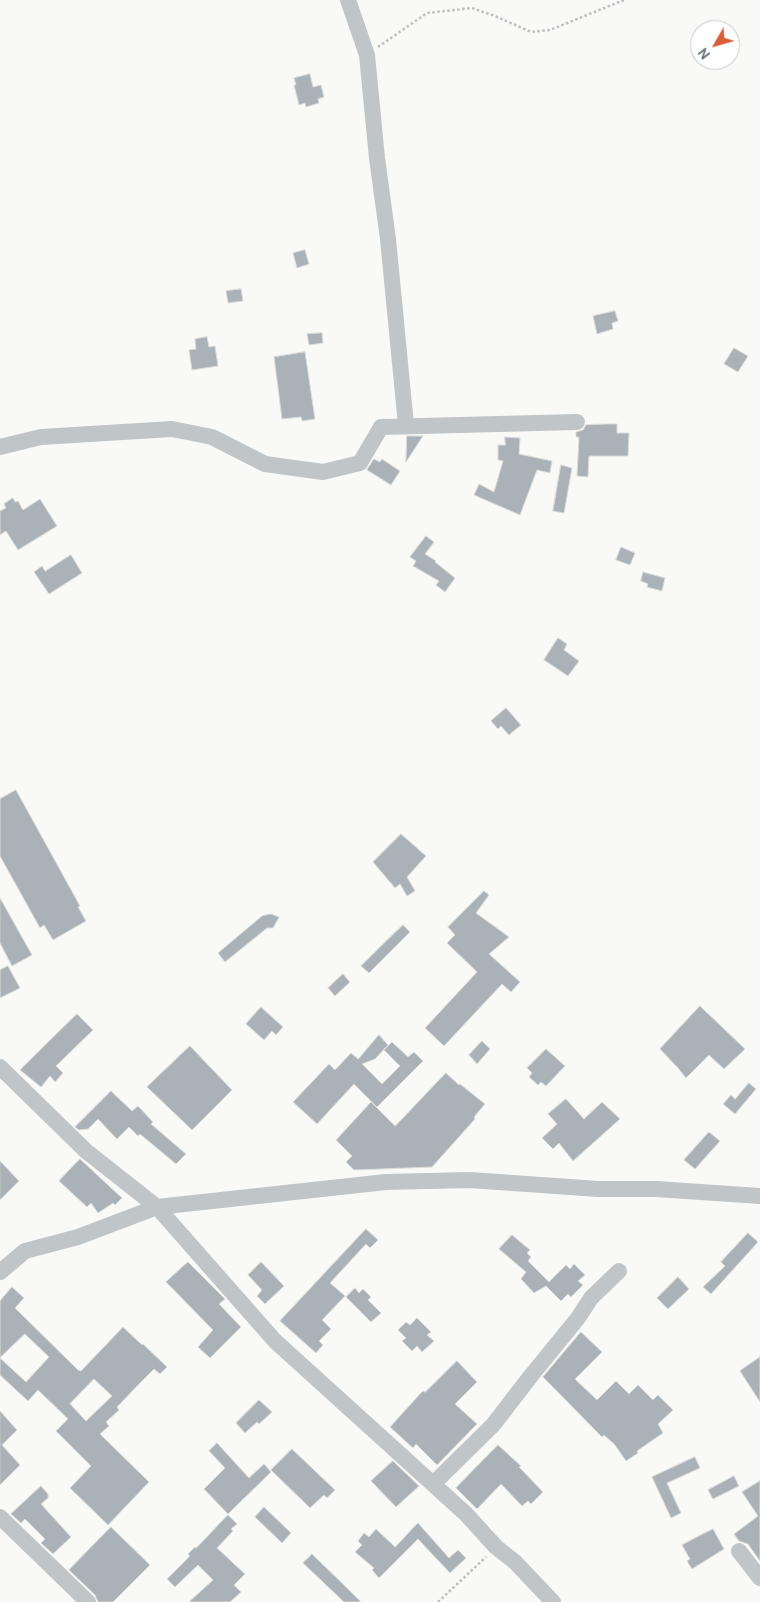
<!DOCTYPE html>
<style>
body{margin:0}
#map{position:relative;width:760px;height:1602px;overflow:hidden;background:#f9f9f7;font-family:Cabin,sans-serif}
canvas{display:block}
.north{position:absolute;left:690px;top:20px;width:50px;height:50px;box-sizing:border-box;background:#fff;border:1px solid #c2c7cc;border-radius:50%;rotate:232deg;font-size:14px;font-weight:700;line-height:20px;text-align:center;color:#667480}
.north::after{content:'';display:block;margin:auto;width:18px;height:22px;background:#d75e39;clip-path:polygon(50% 0,100% 100%,50% 72%,0 100%)}
</style>
<div id="map">
<canvas width="760" height="1602"></canvas>
<div class="north">N</div>
</div>
<script>
const context = document.querySelector('canvas').getContext('2d');
context.lineJoin = 'round';
function fillPath(path, color) {
  context.fillStyle = color;
  context.fill(path, 'evenodd');
}
function stroke(path, color, width, dash) {
  context.strokeStyle = color;
  context.lineWidth = width;
  context.lineCap = dash ? 'butt' : 'round';
  context.setLineDash(dash || []);
  context.stroke(path);
}
const building = new Path2D(`
 M310 74 313 87 321 85 324 97 318 99 319 103 306 107 305 103 299 105 294 85H296L294 78Z
 M305 250 309 264 297 268 293 253Z
 M241 289 243 301 228 303 226 291Z
 M615 311 618 321 612 323 613 329 597 334 593 316Z
 M322 333 323 343 309 345 307 334Z
 M207 337 209 347 215 346 218 366 192 370 189 350 196 349 195 339Z
 M734 348 748 356 738 372 724 364Z
 M305 352 315 419 302 421 301 417 282 419 274 357Z
 M605 424H617V433H629L628 456H589L588 477 577 476 579 437H576V432L583 430 586 425Z
 M407 436H423L406 462Z
 M505 437 520 438 519 454 552 461 550 473 537 470 520 515 474 495 479 484 494 492 503 461 498 460V445H505Z
 M374 459 380 462 382 459 400 471 391 485 367 470Z
 M561 465 572 468 564 513 553 511Z
 M13 498 15 502 18 501 23 510 40 499 57 526 18 550 6 531 0 535V511L6 508 4 504Z
 M426 536 434 542 425 554 436 561 435 562 455 578 445 592 436 585 439 581 413 566 416 561 410 557Z
 M621 547 635 553 630 565 616 560Z
 M71 555 82 573 49 594 34 572 42 566 45 571Z
 M643 572 665 578 662 591 647 587 648 584 641 581Z
 M558 638 567 644 564 650 579 661 568 676 544 660Z
 M506 708 521 725 509 735 501 726 498 729 491 721Z
 M16 790 80 906 78 907 86 921 53 940 44 925 40 928 0 856V799Z
 M401 834 426 856 407 877 415 891 407 896 400 884 395 888 373 862Z
 M484 891 489 895 476 913 509 937 489 954 520 982 511 992 502 984 444 1046 425 1028 477 972 447 943 455 935 448 927Z
 M0 898 32 955 12 966 0 943Z
 M271 914 279 917 273 928H267L225 962 218 953 262 916Z
 M403 925 410 932 369 973 361 966Z
 M8 966 20 988 0 998V970Z
 M343 974 350 982 335 996 328 988Z
 M700 1006 745 1049 724 1069 709 1055 686 1078 678 1068 660 1049Z
 M261 1007 283 1027 276 1035 272 1031 264 1040 246 1024Z
 M77 1014 93 1030 56 1066 63 1073 55 1082 50 1076 41 1087 20 1070Z
 M379 1035 388 1045 375 1059 362 1064 382 1084 400 1066 384 1050 392 1042 408 1057 414 1052 423 1061 377 1107 354 1084 317 1124 293 1102 329 1064 335 1070 351 1053 358 1059Z
 M482 1041 490 1049 477 1064 469 1055Z
 M190 1046 232 1090 192 1130 147 1087Z
 M546 1049 565 1066 546 1086 541 1082 538 1085 529 1077 532 1073 527 1068Z
 M446 1073 459 1085 460 1084 485 1104 474 1117 475 1119 432 1167 354 1170 346 1162 352 1156 336 1140 371 1102 395 1126Z
 M749 1083 756 1089 735 1114 723 1104 731 1095 735 1099Z
 M111 1091 132 1111 138 1106 153 1122 151 1124 186 1154 176 1164 140 1134 138 1136 129 1127 117 1139 98 1119 88 1129 79 1130 75 1127Z
 M566 1099 584 1119 602 1102 620 1119 573 1161 559 1143 553 1149 542 1138 557 1124 548 1114Z
 M709 1132 720 1141 695 1169 684 1160Z
 M80 1159 122 1198 115 1205 113 1203 98 1213 91 1203 87 1207 59 1181Z
 M0 1161 19 1181 0 1200Z
 M366 1229 378 1240 370 1248 366 1244 330 1283 345 1296 322 1320 331 1329 319 1341 323 1345 316 1353 280 1321Z
 M748 1233 758 1242 711 1294 703 1287 725 1266 721 1262Z
 M512 1235 530 1250 527 1253 531 1257 528 1261 549 1282 566 1265 570 1269 574 1264 585 1275 578 1281 583 1285 571 1297 568 1294 561 1301 546 1286 534 1293 521 1279 526 1272 499 1249Z
 M188 1262 225 1299 219 1304 241 1327 210 1358 198 1347 213 1330 166 1282Z
 M261 1262 284 1286 265 1304 257 1296 262 1290 248 1275Z
 M678 1277 689 1289 668 1309 657 1298Z
 M12 1287 24 1298 15 1308 78 1370 81 1371 123 1327 142 1345 143 1344 167 1367 160 1374 154 1369 140 1383 117 1407 119 1410 106 1422 109 1426 100 1434 149 1482 108 1525 70 1488 91 1466 56 1431 68 1419 38 1390 28 1401 0 1375V1301ZM25 1334 49 1357 26 1382 0 1358ZM94 1379 112 1396 86 1421 70 1404Z
 M355 1288 359 1293 363 1289 371 1297 368 1300 381 1313 371 1322 346 1297Z
 M417 1318 431 1332 427 1335 434 1341 422 1352 417 1346 412 1351 402 1341 406 1338 398 1330 406 1322 410 1325Z
 M581 1332 602 1352 575 1379 597 1400 616 1381 629 1394 638 1385 653 1400 658 1395 673 1410 658 1424 663 1433 637 1451 638 1453 626 1461 615 1445 604 1435 602 1437 543 1377Z
 M760 1357V1402L740 1371Z
 M457 1361 477 1382 455 1404 477 1424 437 1465 416 1444 413 1448 390 1427 420 1394 423 1391 425 1392Z
 M259 1400 272 1412 259 1424 257 1422 245 1433 236 1423Z
 M0 1411 17 1430 2 1445 20 1465 0 1485Z
 M217 1443 249 1478 264 1464 271 1472 228 1514 204 1489 225 1468 209 1451Z
 M498 1445 521 1466 519 1467 543 1492 531 1504 528 1501 522 1506 501 1484 477 1509 456 1488Z
 M292 1449 335 1490 327 1498 324 1495 310 1508 271 1470Z
 M695 1457 700 1468 667 1483 681 1513 671 1518 652 1477Z
 M393 1461 419 1486 396 1507 371 1481Z
 M734 1476 739 1486 713 1499 708 1490Z
 M760 1481V1561L748 1544 739 1541 734 1534 758 1516 742 1492Z
 M41 1486 48 1494V1498L41 1504 71 1537 53 1554 41 1543 45 1539 25 1519 21 1523 11 1514Z
 M264 1507 291 1533 282 1543 255 1517Z
 M228 1515 237 1524 231 1529 233 1531 217 1548 245 1574 234 1585 241 1592 230 1602H189L213 1580 198 1565 175 1587 167 1579 190 1556 188 1554 195 1547 196 1548Z
 M418 1523 449 1558 458 1550 466 1558 450 1573 418 1539 379 1578 372 1570 374 1568 355 1552 362 1545 358 1541 364 1533 369 1537 376 1529 395 1547Z
 M111 1527 150 1565 113 1602H98L95 1595 69 1570Z
 M713 1529 724 1549 692 1569 687 1561 690 1559 682 1545Z
 M312 1554 348 1589 361 1602H344L303 1563Z`);
fillPath(building, '#aab2b7');
stroke(building, '#dbdbd9', 1);
stroke(new Path2D(`
 M378 47 427 13 472 8 495 16 531 32 550 30 624 0
 M438 1602 486 1557`), '#bbbec0', 2.5, [2.5, 2.5]);
stroke(new Path2D(`
 M348 0 367 55 377 158 388 239 406 425
 M0 447 41 437 172 429 212 437 265 464 323 472 360 463 381 427 577 422
 M0 1067 86 1151 157 1207 275 1341 466 1514 496 1547 515 1562 553 1602
 M0 1272 25 1251 78 1237 157 1207 386 1182 470 1180 598 1189H656L760 1196
 M433 1484 493 1425 530 1377 578 1318 591 1298 619 1271
 M0 1517 88 1602
 M739 1551 760 1578`), '#c0c5c8', 16);
</script>
